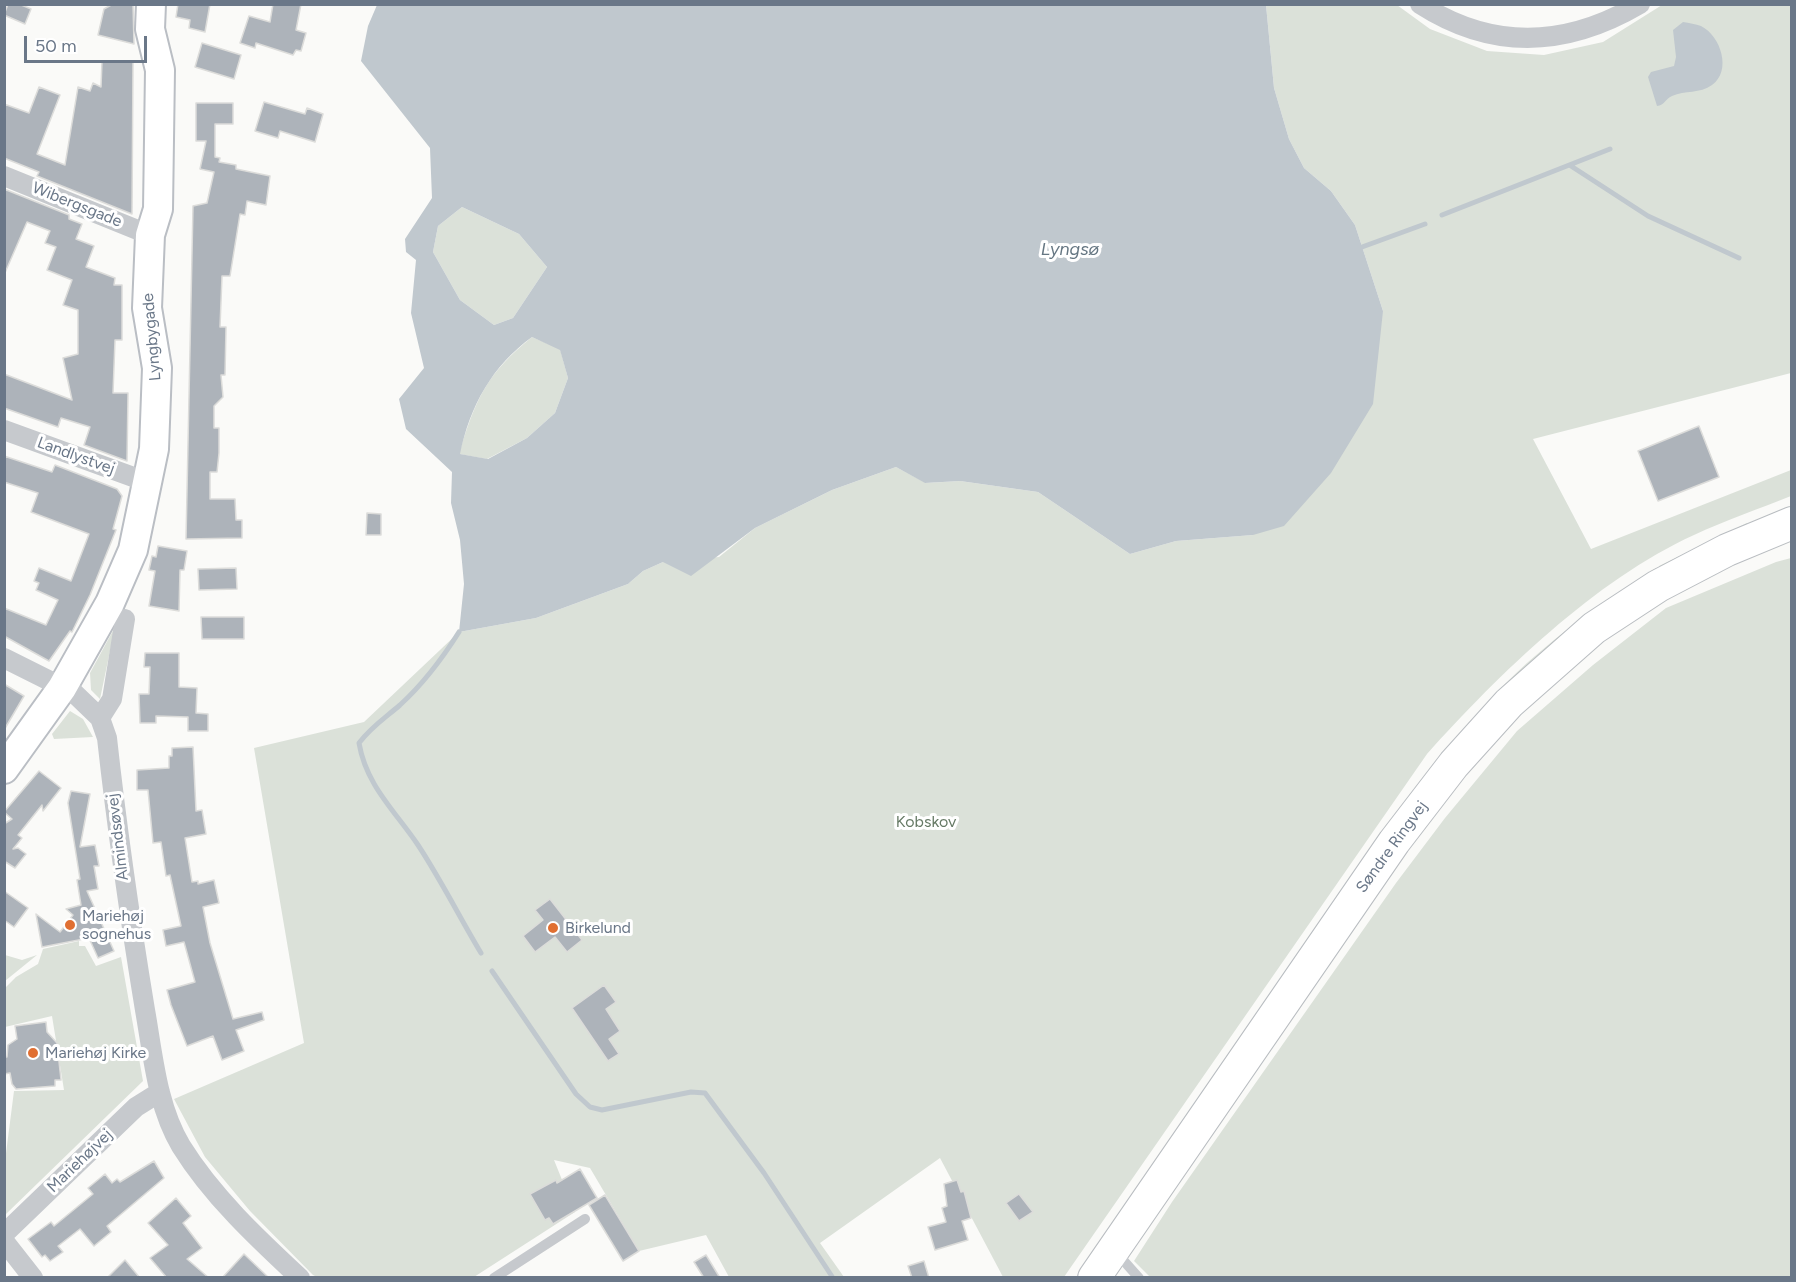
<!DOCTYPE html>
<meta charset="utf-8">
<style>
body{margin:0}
#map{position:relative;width:1796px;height:1282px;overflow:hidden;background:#fafaf8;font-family:Figtree,sans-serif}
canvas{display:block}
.frame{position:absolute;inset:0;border:6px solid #6a7788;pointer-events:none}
.scale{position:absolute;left:24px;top:36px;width:123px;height:27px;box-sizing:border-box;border:3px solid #6a7788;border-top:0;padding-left:8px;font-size:18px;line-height:21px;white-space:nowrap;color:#6a7788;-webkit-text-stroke:4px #fff;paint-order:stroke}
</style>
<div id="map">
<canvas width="1796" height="1282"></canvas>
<div class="frame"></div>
<div class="scale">50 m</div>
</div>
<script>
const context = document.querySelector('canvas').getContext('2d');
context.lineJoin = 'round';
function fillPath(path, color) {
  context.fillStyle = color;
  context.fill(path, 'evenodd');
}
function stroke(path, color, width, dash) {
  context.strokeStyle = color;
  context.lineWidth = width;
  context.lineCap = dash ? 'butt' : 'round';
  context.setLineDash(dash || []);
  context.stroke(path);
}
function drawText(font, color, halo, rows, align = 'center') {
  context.font = font + ' Figtree,sans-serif';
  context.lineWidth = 6;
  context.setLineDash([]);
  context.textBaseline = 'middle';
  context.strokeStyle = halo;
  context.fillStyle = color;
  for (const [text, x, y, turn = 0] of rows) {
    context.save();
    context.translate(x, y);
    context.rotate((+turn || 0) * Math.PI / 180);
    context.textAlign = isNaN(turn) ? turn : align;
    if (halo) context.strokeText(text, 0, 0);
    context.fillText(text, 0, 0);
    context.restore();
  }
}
fillPath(new Path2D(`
 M1266 5H1397L1430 29 1487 51 1544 55 1603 42 1662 5H1791V373L1533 439 1591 549 1791 470V496C1759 509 1726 520 1694 535 1595 580 1499 674 1427 754L1064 1277H1003L940 1158 820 1243 844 1277H729L706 1235 639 1251 590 1168 554 1160 575 1212 474 1277H317L313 1275 250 1211 205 1157 174 1099 304 1043 254 748 364 722 459 632 536 618 628 584 643 571 663 562 719 557 755 528 832 490 896 467 926 483 960 481 1038 492 1130 554 1176 541 1253 535 1383 311 1355 225 1331 191 1304 168 1289 139 1274 88Z
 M462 207 519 234 547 267 513 318 494 325 460 300 433 252 438 226Z
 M532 337 560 349 568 378 555 413 527 438 487 459 459 454C475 400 487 373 532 337Z
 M1747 523 1749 529 1662 571 1659 566Z
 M1791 558V1277H1150L1134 1261 1172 1202 1396 883 1445 818 1517 731 1593 665 1666 608 1776 562Z
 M1656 568 1659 573 1504 692 1500 689C1547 641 1600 604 1656 568Z
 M115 627 100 699 91 690 90 673Z
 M70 711 83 719 93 737 54 739 52 734Z
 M79 941V946H85L96 966 121 957 143 1081 5 1215V1161L14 1091 64 1090 52 1016 5 1027V988L16 977 38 964 43 949Z
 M5 955 22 960 37 955 5 981Z`), '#dbe1d9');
fillPath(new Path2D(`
 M377 5H1266L1274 88 1289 139 1304 168 1331 191 1355 225 1383 311 1373 404 1331 473 1284 526 1253 535 1176 541 1130 554 1038 492 960 481 925 483 896 467 832 490 755 528 691 576 663 562 643 571 628 584 536 618 459 632 464 584 460 540 451 503 452 472 406 429 399 399 424 368 411 313 416 260 406 252 405 239 432 198 430 148 361 61 368 26ZM462 207 519 234 547 267 513 318 494 325 460 300 433 252 438 226ZM532 337 560 350 568 378 555 413 527 438 488 459 460 454C470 406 492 366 532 337Z
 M1683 22C1689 23 1696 24 1701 26 1721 36 1732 71 1712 85 1700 94 1685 90 1672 96 1665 99 1665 105 1657 106L1648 77 1651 72 1674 66 1676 57 1673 30Z`), '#c0c8ce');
stroke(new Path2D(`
 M1571 166 1648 216 1739 258
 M1442 215 1610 149
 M1362 247 1425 224
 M459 632C442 659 423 684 400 705 385 718 371 727 359 743 366 785 395 811 418 845 441 880 460 918 481 953
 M492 971 576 1094 590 1107 602 1110 691 1092 705 1093 764 1173 833 1278`), '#c0c8ce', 5);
const building = new Path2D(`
 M8 4H19L31 9 25 24 4 15Z
 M113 4H133L134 44 98 35 104 9Z
 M178 4H210L205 32 189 28 190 20 176 17Z
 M273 4H301L296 30 306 33 301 51 296 50 293 55 256 43 255 48 240 43 249 16 270 22Z
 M202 43 241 55 234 79 195 67Z
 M102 61 133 62 132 214 37 176 39 172 4 158V104L29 113 39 87 60 95 37 154 65 165 78 87 90 91 93 83 101 87Z
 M264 102 305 114 307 108 323 114 315 142 280 131 278 138 255 131Z
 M196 103H233V124H215V157L220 158 219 162 236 165V169L270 176 266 205 247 201 245 215 240 214 230 276H222L220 327H226L225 375H221L223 397 214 406V428H219V453L217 472H210V499H235L236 520H242V538L186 539 193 206 207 203 214 172 200 169 206 141H196Z
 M4 189 69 215V219L82 224 76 239 94 246 86 267 115 278 114 285H122V340H115L113 393H128L127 461 84 445 90 427 61 418 58 427 4 408V374L72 400 63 358 78 354V310L63 305 72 280 47 270 56 247 45 243 50 231 27 222 4 275Z
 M1699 426 1719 477 1658 501 1638 451Z
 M4 456 52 472 55 465 117 489 122 496 113 529 116 530 90 595 72 632 70 631 49 661 4 636V608L46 625 58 600 36 590 39 583 34 581 39 568 71 581 89 534 31 512 38 493 4 482Z
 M367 513 381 514V535H366Z
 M158 546 187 551 184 570H180L179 611 149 606 155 571 149 570 152 556 156 557Z
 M236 568 237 589 199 590 198 569Z
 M201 617H244V639H202Z
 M145 653H179V687L197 688 196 713 208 714V731H188V717L156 716V723H140L139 694H149L150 667H144Z
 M4 684 24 696 4 730Z
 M193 747 196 811 202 810 206 834 185 838 192 882 198 881V884L214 880 219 903 203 907 210 943 233 1019 262 1012 264 1020 236 1030 244 1051 222 1060 213 1036 187 1046 171 1005 167 990 195 982 184 942 166 946 163 930 181 926 170 875 166 876 161 842 153 843 148 790H137V770L169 768V756H172V748Z
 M39 771 61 788 43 811 42 805 18 835 22 838 13 849 18 848 26 854 15 868 4 861V824L12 819 4 812Z
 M71 791 90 794 80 847 95 845 99 866H94L98 889 87 891 114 951 98 958 89 938 42 947 36 914 60 932 73 915 66 909 81 905 77 880 80 879 68 803Z
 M4 891 28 908 14 927 4 920Z
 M550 899 582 940 567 952 555 937 535 952 523 936 543 920 535 910Z
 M604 985 616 1002 606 1009 620 1031 609 1039 619 1054 608 1061 572 1008Z
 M46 1022 47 1032 57 1043 61 1080H55V1086L16 1089 12 1084 10 1073 4 1074V1057H7L8 1045 17 1039 15 1026Z
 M154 1161 164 1178 107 1226 111 1232 94 1246 80 1229 58 1246 63 1252 50 1261 45 1255 42 1257 28 1239 51 1222 54 1226 93 1194 88 1188 105 1174 112 1183 117 1179 120 1182Z
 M580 1169 597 1198 553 1224 549 1218 545 1220 530 1194 556 1180 557 1183Z
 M957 1180 961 1192 964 1191 971 1218 962 1221 968 1240 935 1250 928 1227 946 1222 942 1208 947 1206 944 1184Z
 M1019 1194 1033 1212 1019 1221 1006 1203Z
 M605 1195 639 1251 623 1261 589 1205Z
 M176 1198 191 1216 183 1223 202 1248 187 1259 209 1278H167L150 1258 168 1245 148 1223Z
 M244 1254 269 1278H222Z
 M706 1255 720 1278H704L694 1262Z
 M125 1260 140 1278H107Z
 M924 1261 929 1278H912L908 1266Z`);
fillPath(building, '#adb3ba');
stroke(building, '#dcdcda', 1.5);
const secondary = new Path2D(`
 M4 769 62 688 110 603 133 550 154 449 157 368 147 308 150 235 158 209 160 70 150 29 151 4`);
const primary = new Path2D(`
 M1094 1278 1394 842 1454 764 1509 703 1594 628 1658 586 1727 550 1792 523`);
stroke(secondary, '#babec4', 32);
stroke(primary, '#b9bdc1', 34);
stroke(new Path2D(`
 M1115 1251 1139 1278
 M494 1278 585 1219`), '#c6c9cd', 10);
stroke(new Path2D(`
 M1420 4C1493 51 1567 47 1640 4
 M4 176 150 235
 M4 430 147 482
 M4 658 74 693 100 718 107 738C117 829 130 919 145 1010 153 1055 157 1106 181 1146 212 1196 257 1238 300 1278
 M100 718 112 699 125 619
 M4 1234 136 1107 160 1092
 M4 1241 33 1278`), '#c6c9cd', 20);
stroke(secondary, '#fff', 28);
stroke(primary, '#fff', 32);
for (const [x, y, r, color] of [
 [70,925,6,"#e06f32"],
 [553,928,6,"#e06f32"],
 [33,1053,6,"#e06f32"]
]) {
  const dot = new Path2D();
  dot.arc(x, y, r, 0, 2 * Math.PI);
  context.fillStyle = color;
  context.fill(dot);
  stroke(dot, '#fff', 2);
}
drawText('16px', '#6a7788', '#fff', [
 ["Wibergsgade",77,205,22],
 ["Lyngbygade",152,337,-95],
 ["Landlystvej",76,456,20],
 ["Almindsøvej",118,837,-97],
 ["Søndre Ringvej",1392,847,-54],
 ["Mariehøjvej",80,1161,-44]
]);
drawText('16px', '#667a65', '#fff', [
 ["Kobskov",926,822]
]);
drawText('16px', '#6a7788', '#fff', [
 ["Mariehøj",82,916],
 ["sognehus",82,934],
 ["Birkelund",565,928],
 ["Mariehøj Kirke",45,1053]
], 'left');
drawText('italic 18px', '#667783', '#fff', [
 ["Lyngsø",1070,250]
]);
</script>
